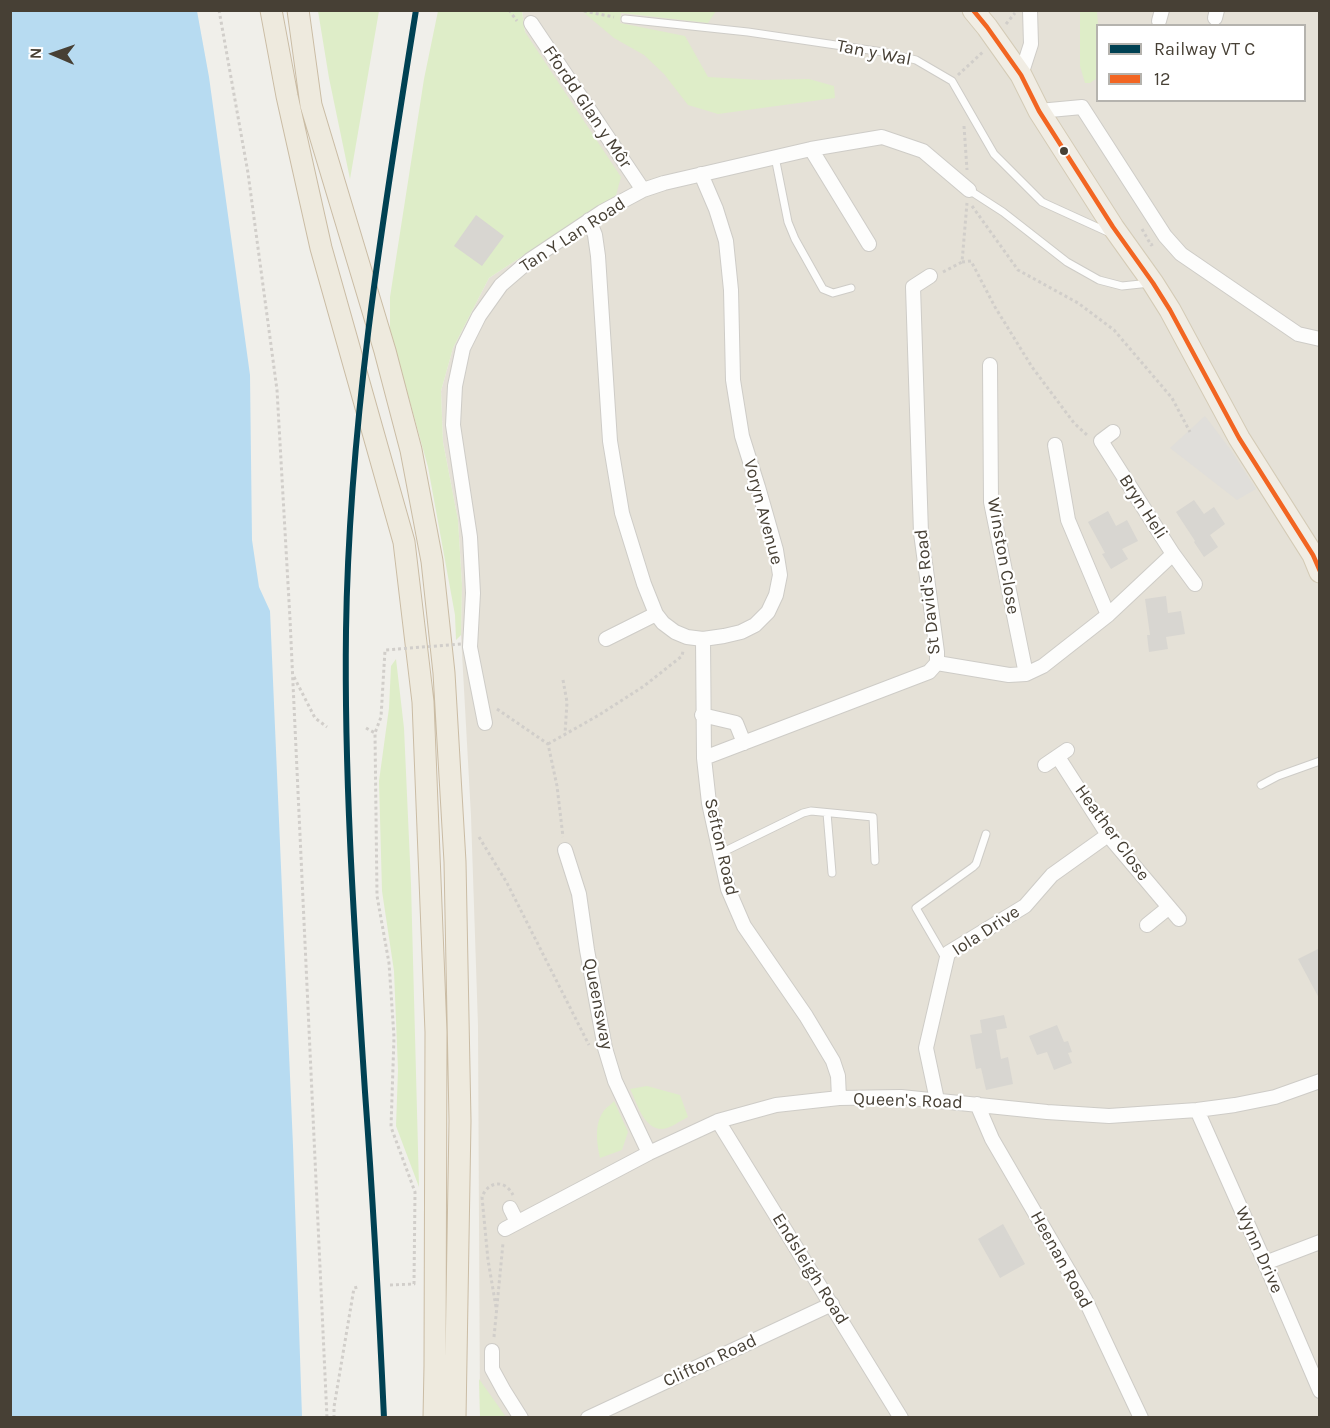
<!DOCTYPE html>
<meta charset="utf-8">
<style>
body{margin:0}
#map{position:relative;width:1330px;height:1428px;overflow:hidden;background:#f0efea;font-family:Karla,sans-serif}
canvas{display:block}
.frame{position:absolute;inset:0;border:12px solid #474035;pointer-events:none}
.legend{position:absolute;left:1096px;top:24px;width:210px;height:78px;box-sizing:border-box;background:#fff;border:2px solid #b5b3ae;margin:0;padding:8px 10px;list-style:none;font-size:18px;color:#474035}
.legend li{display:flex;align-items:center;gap:12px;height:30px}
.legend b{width:30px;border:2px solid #b5b3ae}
.north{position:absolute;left:24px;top:24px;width:60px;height:60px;-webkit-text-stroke:4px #fff;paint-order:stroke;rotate:272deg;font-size:16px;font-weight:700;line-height:24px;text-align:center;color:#474035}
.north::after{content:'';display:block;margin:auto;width:21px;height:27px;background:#474035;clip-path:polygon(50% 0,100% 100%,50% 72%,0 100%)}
</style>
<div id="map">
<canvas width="1330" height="1428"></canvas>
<div class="frame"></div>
<ul class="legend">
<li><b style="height:8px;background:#004153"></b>Railway VT C</li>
<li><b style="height:8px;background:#f26522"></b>12</li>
</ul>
<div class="north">N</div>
</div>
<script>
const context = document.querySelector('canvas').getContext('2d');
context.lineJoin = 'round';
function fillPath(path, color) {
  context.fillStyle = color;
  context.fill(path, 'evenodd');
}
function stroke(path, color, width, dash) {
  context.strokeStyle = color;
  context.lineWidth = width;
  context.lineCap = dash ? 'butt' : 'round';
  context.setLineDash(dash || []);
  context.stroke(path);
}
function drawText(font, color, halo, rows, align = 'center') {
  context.font = font + ' Karla,sans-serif';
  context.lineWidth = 4.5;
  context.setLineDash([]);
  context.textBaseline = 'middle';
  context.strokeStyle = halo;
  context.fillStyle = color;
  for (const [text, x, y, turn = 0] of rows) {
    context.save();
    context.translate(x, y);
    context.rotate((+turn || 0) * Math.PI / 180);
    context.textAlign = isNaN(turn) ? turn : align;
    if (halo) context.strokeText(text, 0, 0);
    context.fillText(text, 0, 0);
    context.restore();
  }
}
fillPath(new Path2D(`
 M522 11H1319V1417H480L478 1026 471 816 461 635 462 585 458 520 443 442 441 391 453 348 489 278 594 209 525 32ZM1098 26H1304V100H1098Z`), '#e5e1d7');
fillPath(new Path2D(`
 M318 11H379L350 179 329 78Z
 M438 11H522L525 32 621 177 616 195 489 278 453 348 441 391 443 442 458 520 462 585 461 635 456 640 455 615 428 467 390 330V297L424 79Z
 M579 11H716L708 23 621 13 620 23 685 36 708 77 760 80 809 79 834 86 835 98 718 114 688 105 664 74 644 55 614 38 583 12Z
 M1080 11H1097L1098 25 1097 78 1090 83H1085L1080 66Z
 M396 659 404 728 411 884 419 1187 396 1126 398 1070 394 971 382 891 379 781 389 708 391 666Z
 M647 1086 680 1095 688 1117C681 1120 670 1129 662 1129 643 1129 637 1102 630 1089Z
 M614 1101 628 1132 622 1150 600 1158C597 1144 594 1125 603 1112 605 1108 611 1105 614 1101Z
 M479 1379 506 1417H480Z`), '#deedc8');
fillPath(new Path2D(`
 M1205 416 1230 449 1256 489 1237 500 1170 448Z`), '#e0deda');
fillPath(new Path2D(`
 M10 11H197L209 77 250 375 252 540 259 587 270 611 293 1146 302 1417H11Z`), '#b7dbf1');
fillPath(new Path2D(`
 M476 215 504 236 482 266 454 246Z
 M1194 500 1204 514 1214 507 1225 524 1210 535 1218 547 1204 557 1194 542 1195 541 1176 512Z
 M1108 511 1116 526 1127 520 1138 541 1122 549 1128 559 1111 569 1102 554 1105 553 1088 522Z
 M1166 596 1168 613 1181 611 1185 634 1166 637 1168 649 1149 652 1147 635H1150L1145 599Z
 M1320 948V1000L1298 959Z
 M1004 1015 1007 1028 996 1030 1001 1059 1008 1057 1013 1084 986 1090 981 1068 976 1069 970 1035 982 1033 980 1020Z
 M1057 1025 1064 1042 1068 1041 1072 1052 1068 1053 1072 1063 1054 1070 1047 1052 1037 1055 1029 1036Z
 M1003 1224 1025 1264 1000 1278 978 1239Z`), '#d8d6d1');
const service = new Path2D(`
 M625 19 748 32 883 52 916 60 952 81 994 154 1042 202 1110 233
 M775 157 788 222 795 239 823 289 833 293 851 288
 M969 190 1003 212 1067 262 1099 280 1122 286 1150 283
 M1261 785 1278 776 1320 761
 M827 813 832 873
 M719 854 803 813 811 811 873 817 875 861
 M945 958 916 908 973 867 976 864 986 834`);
const minor = new Path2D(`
 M1215 18 1217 10
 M1159 21 1162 10
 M531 23 643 190
 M1021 75 1031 44 1030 10
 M1039 111 1082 107 1165 236 1181 254 1298 334 1320 339
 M811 149 869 244
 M589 220 595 235 598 256 610 441 622 513 644 584 656 614 663 623 675 632 687 637 703 639 724 636 741 632 755 625 768 612 776 595 780 575 776 550 758 487 742 436 733 380 731 290 726 241 716 209 701 174
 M990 365 991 502 1026 674
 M1113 432 1101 441 1173 554 1195 584
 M1055 445 1068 520 1108 615
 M606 639 656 614
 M703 639 704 758 709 803 728 889 744 926 806 1016 833 1061 838 1076 839 1098
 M937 663 1009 675 1026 674 1043 666 1108 615 1173 554
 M702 715 736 723 744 743
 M485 723 470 647 473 593 470 537 453 425 455 386 463 348 479 316 501 285 530 260 602 212 643 190 664 183 811 149 882 137 923 151 969 190
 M1058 757 1108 835 1179 919
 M704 758 929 672 937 663V652L921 533 913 287 930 276
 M1045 765 1067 750
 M565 850 579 894 587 950 605 1048 615 1081 649 1153
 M1147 925 1168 908
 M937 1100 926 1048 948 953 1025 906 1052 875 1108 835
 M977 1104 992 1139 1085 1299 1141 1418
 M1197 1110 1265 1263 1320 1391
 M718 1121 901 1418
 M510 1208 517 1222
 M505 1229 649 1153 718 1121 776 1105 839 1098 901 1097 1047 1112 1109 1116 1197 1110 1235 1105 1275 1097 1320 1081
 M1265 1263 1320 1242
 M492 1351V1369L504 1391 521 1418
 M588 1418 832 1304`);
const primary = new Path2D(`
 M973 10 987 27 1021 75 1039 111 1113 227 1153 283 1170 310 1239 438 1313 555 1320 572`);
const trunk = new Path2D(`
 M271 10 287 96 321 248 404 542 423 702 436 1032 435 1366 434 1418
 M298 10 311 105 385 351 411 450 432 561 444 673 455 862 460 1121 455 1418`);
stroke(service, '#ceccc7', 9);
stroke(minor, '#ceccc7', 16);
stroke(primary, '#d4cbb6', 23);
stroke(trunk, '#cabca4', 23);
stroke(new Path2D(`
 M219 10 248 173 277 390 290 619 327 1418
 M509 10 517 21
 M578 10 614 17
 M1006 24 1015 13
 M958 75 984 51
 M964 126 967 170
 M972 206 1018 270 1078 303 1114 330 1172 398 1190 432
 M1142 229 1151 245 1153 244
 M962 262 971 261 995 307 1032 367 1074 423 1088 436
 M943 272 962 262 967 203
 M294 677 315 718 327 727
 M563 680 567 702 565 734
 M497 709 548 744 557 786 563 837
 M366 728 375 733
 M548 744 599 715 644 686 682 656 683 651
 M479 837 507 883 589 1045
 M390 1285 414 1284 415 1192 391 1127 394 1037 389 963 377 896 375 733 381 717 385 650 398 649
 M496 1307 488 1260 482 1197C488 1181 505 1179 513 1195
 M494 1337 503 1243
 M334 1418V1407L354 1288 358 1287`), '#d1ceca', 3, [3, 3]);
stroke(service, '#fdfdfc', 7);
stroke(minor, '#fdfdfc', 14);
stroke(primary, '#f1ede4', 21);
stroke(trunk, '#eeeade', 21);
stroke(new Path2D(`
 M398 649 461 644`), '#d1ceca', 3, [3, 3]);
stroke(new Path2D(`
 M973 10 987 27 1021 75 1039 111 1113 227 1153 283 1170 310 1239 438 1313 555 1320 571`), '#f26522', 4.5);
stroke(new Path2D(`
 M384 1418C379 1309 373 1200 365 1092 355 938 344 784 346 631 349 422 383 216 416 10`), '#004153', 6);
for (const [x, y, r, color] of [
 [1064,151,5,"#474035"]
]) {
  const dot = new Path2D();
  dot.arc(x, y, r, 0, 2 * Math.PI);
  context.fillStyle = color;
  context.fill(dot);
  stroke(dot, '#fff', 2);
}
drawText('18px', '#474035', '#fff', [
 ["Tan y Wal",874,53,11],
 ["Ffordd Glan y Môr",587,107,56],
 ["Tan Y Lan Road",573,235,-33],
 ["Bryn Heli",1143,507,57],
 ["Voryn Avenue",763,512,75],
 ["Winston Close",1003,556,80],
 ["St David's Road",928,592,-96],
 ["Heather Close",1112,833,54],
 ["Sefton Road",721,847,77],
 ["Iola Drive",986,931,-33],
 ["Queensway",598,1004,79],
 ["Queen's Road",908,1101,2],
 ["Wynn Drive",1259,1250,66],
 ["Heenan Road",1061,1260,61],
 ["Endsleigh Road",810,1269,58],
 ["Clifton Road",710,1361,-25]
]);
</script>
